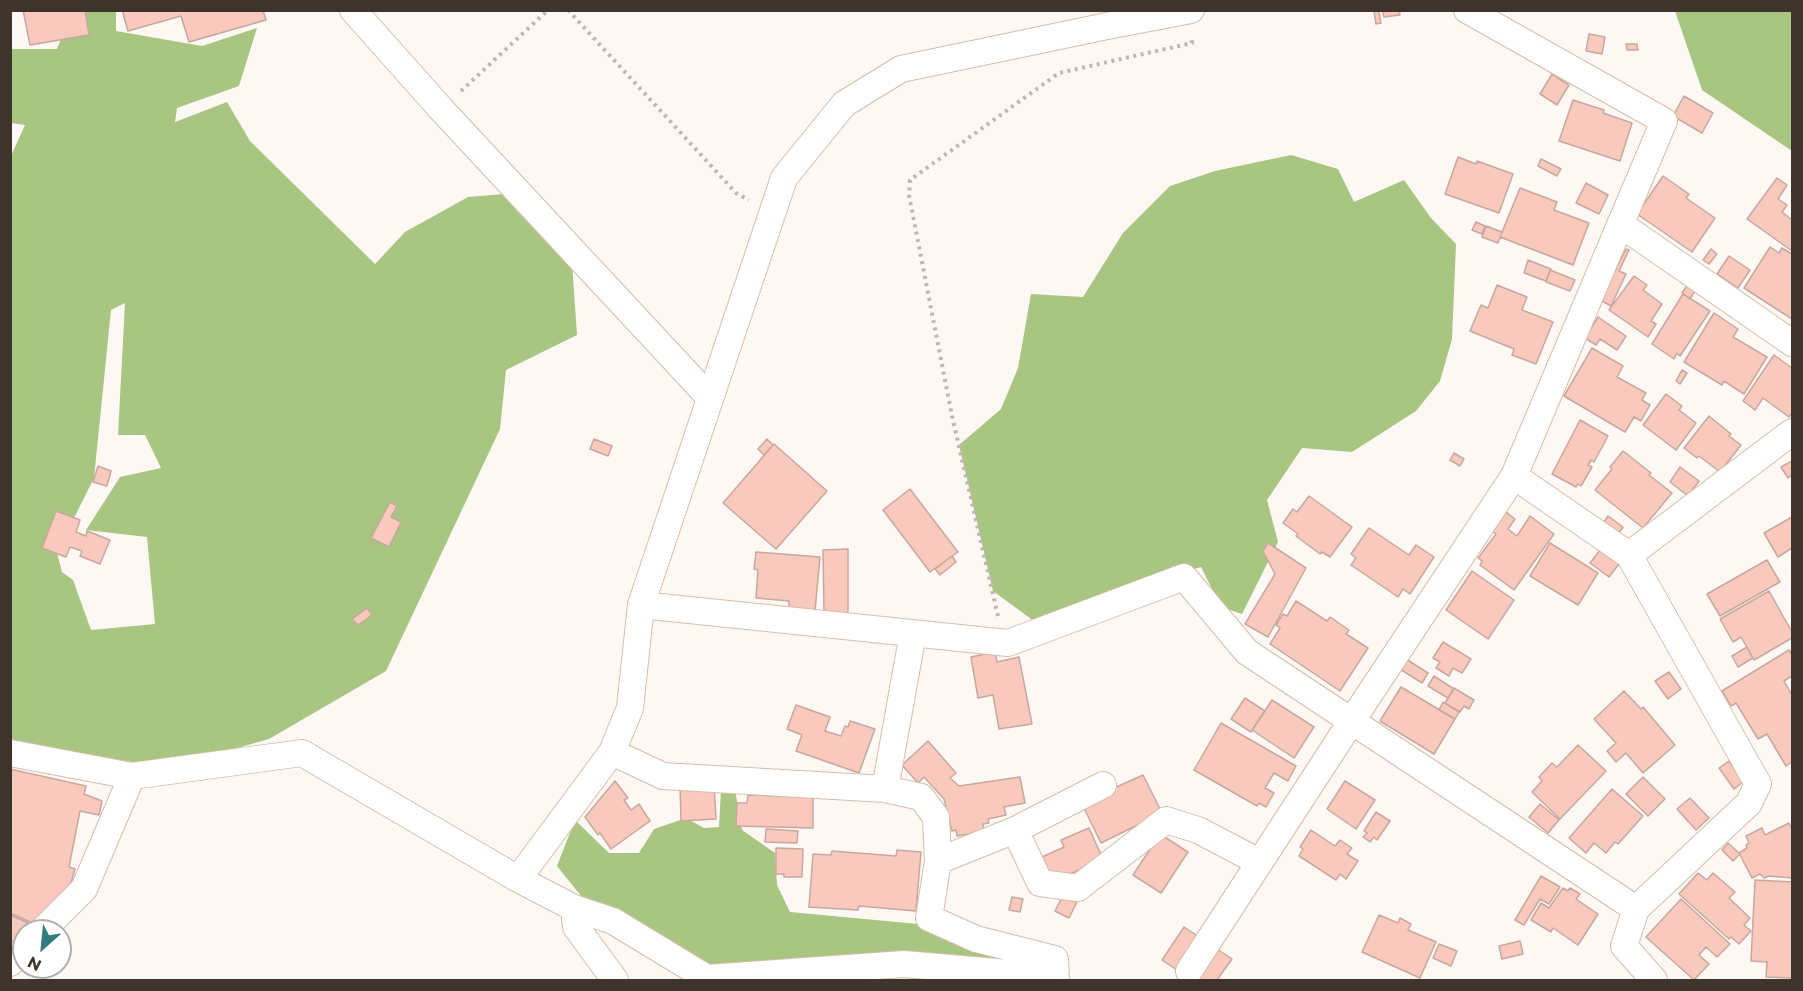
<!DOCTYPE html>
<style>
body{margin:0}
#map{position:relative;width:1803px;height:991px;overflow:hidden;background:#fef8f4;font-family:Montserrat,sans-serif}
canvas{display:block}
.frame{position:absolute;inset:0;border:12px solid #3e342c;pointer-events:none}
.north{position:absolute;left:12px;top:919px;width:60px;height:60px;box-sizing:border-box;background:#fff;border:2px solid #b2aeab;border-radius:50%;rotate:207deg;font-size:16px;font-weight:700;line-height:24px;text-align:center;color:#3e342c}
.north::after{content:'';display:block;margin:auto;width:21px;height:27px;background:#337d7d;clip-path:polygon(50% 0,100% 100%,50% 72%,0 100%)}
</style>
<div id="map">
<canvas width="1803" height="991"></canvas>
<div class="frame"></div>
<div class="north">N</div>
</div>
<script>
const context = document.querySelector('canvas').getContext('2d');
context.lineJoin = 'round';
function fillPath(path, color) {
  context.fillStyle = color;
  context.fill(path, 'evenodd');
}
function stroke(path, color, width, dash) {
  context.strokeStyle = color;
  context.lineWidth = width;
  context.lineCap = dash ? 'butt' : 'round';
  context.setLineDash(dash || []);
  context.stroke(path);
}
fillPath(new Path2D(`
 M72 11H116V31L202 46 257 28 239 86 177 108 175 122 227 102 250 141 375 264 405 232 468 197 504 194 571 249 577 335 506 370 500 429 386 671 269 739 202 758 121 766 11 743 10 158 25 125 11 123V49H57ZM125 303 118 435H145L161 468 120 477 86 530 147 537 155 624 91 630 73 580 62 572 52 534 75 516 94 478 111 310Z
 M1675 11H1792V151L1702 90Z
 M1291 155 1338 169 1354 202 1404 180 1431 218 1456 244 1452 339 1440 381 1416 411 1352 452 1302 448 1267 500 1278 542 1242 614 1221 607 1201 567 1175 575 1038 624 993 591 959 445 1001 409 1018 368 1031 294 1083 297 1123 233 1170 186 1215 171Z
 M721 790H735L742 830 775 853 777 885 790 912 918 924 963 948 1037 960 708 970 582 897 557 866 575 820 609 853H639L654 829 686 818 704 828 719 827Z`), '#a8c582');
const building = new Path2D(`
 M23 10H85L89 35 30 45Z
 M122 10H263L266 20 189 42 181 16 128 31Z
 M1382 10H1399L1400 15 1384 17Z
 M1374 11H1379L1381 23 1376 24Z
 M1589 34 1605 37 1602 54 1586 51Z
 M1626 44H1637L1638 50H1627Z
 M1552 74 1569 85 1557 105 1540 94Z
 M1684 96 1713 113 1702 133 1673 116Z
 M1573 100 1604 110 1603 113 1632 123 1620 161 1559 141Z
 M1458 157 1476 164 1477 161 1513 174 1499 213 1445 194Z
 M1541 159 1561 169 1557 176 1538 166Z
 M1663 176 1689 194 1686 198 1715 218 1692 252 1637 214Z
 M1777 178 1787 185 1778 199 1787 205 1782 212 1792 220V251L1747 219Z
 M1586 183 1608 195 1599 214 1576 203Z
 M1520 188 1557 202 1554 210 1589 223 1573 265 1500 237Z
 M1476 222 1485 226 1482 234 1472 230Z
 M1486 226 1502 232 1498 243 1482 237Z
 M1770 247 1779 253 1782 248 1792 254V319L1744 288Z
 M1626 249 1629 250 1619 271 1626 274 1611 306 1600 300Z
 M1711 249 1717 254 1709 264 1703 260Z
 M1729 256 1750 270 1738 288 1717 274Z
 M1528 260 1551 269 1546 281 1524 273Z
 M1550 270 1575 280 1570 291 1546 282Z
 M1634 276 1647 285 1643 290 1662 304 1651 321 1656 324 1648 337 1609 310Z
 M1688 284 1696 289 1690 299 1682 293Z
 M1497 285 1527 297 1522 310 1553 322 1536 364 1512 355 1514 349 1470 331 1481 305 1488 308Z
 M1683 294 1710 311 1680 356 1677 353 1674 359 1652 344Z
 M1714 313 1738 329 1733 337 1767 357 1744 394 1724 381 1722 385 1684 362Z
 M1598 317 1626 336 1617 350 1600 339 1596 345 1585 338Z
 M1592 348 1623 366 1617 377 1646 393 1642 400 1650 405 1641 421 1634 417 1625 432 1564 396Z
 M1774 355 1792 368V413L1789 417 1763 398 1755 410 1743 401Z
 M1682 370 1687 373 1680 384 1676 381Z
 M1666 394 1682 406 1679 410 1696 423 1676 450 1643 425Z
 M1709 416 1731 434 1729 436 1741 445 1720 472 1699 456 1697 458 1684 448Z
 M1580 420 1608 436 1594 462 1591 460 1588 465 1592 467 1581 486 1578 484 1576 487 1552 474Z
 M594 439 612 446 608 456 590 449Z
 M767 439 773 445 764 455 758 449Z
 M774 444 827 491 776 549 723 503Z
 M1623 451 1651 473 1649 475 1672 493 1643 528 1595 490 1612 469 1610 467Z
 M1454 453 1464 459 1460 466 1450 460Z
 M1792 461V475L1788 478 1781 467Z
 M98 466 111 471 107 486 93 482Z
 M1680 467 1699 481 1688 496 1670 482Z
 M910 489 958 552 930 572 883 510Z
 M1309 496 1352 527 1330 557 1322 552 1320 554 1296 536 1298 534 1283 523 1293 509 1297 512Z
 M390 502 397 506 391 517 401 522 389 547 371 538Z
 M56 511 80 520 76 532 86 536 87 531 110 540 100 564 80 556 82 551 70 547 66 557 42 548Z
 M1506 512 1515 519 1508 529 1517 536 1530 516 1554 534 1514 590 1480 565 1482 561 1478 558 1496 534 1492 531Z
 M1608 516 1623 527 1618 534 1603 523Z
 M1792 517V548L1778 557 1764 533Z
 M1369 528 1409 555 1416 545 1434 557 1410 594 1403 589 1398 597 1351 565 1356 558 1351 554Z
 M1268 543 1306 568 1268 637 1245 624 1275 574 1263 551Z
 M1550 543 1598 573 1578 605 1530 576Z
 M848 549V613H824L823 550Z
 M1600 550 1619 564 1609 577 1590 563Z
 M756 552 820 557 815 611 789 609V601L756 598 758 570 754 569Z
 M952 556 956 562 940 575 935 569Z
 M1767 560 1780 582 1720 616 1707 594Z
 M1472 571 1514 600 1488 639 1446 610Z
 M1769 591 1792 632V638L1754 660 1741 637 1733 642 1720 619Z
 M1296 601 1327 621 1330 617 1349 630 1346 634 1368 648 1340 691 1270 644 1280 628 1276 625 1283 614 1287 616Z
 M367 608 372 615 358 625 352 619Z
 M1443 642 1471 659 1462 673 1453 668 1449 676 1436 668 1440 662 1433 658Z
 M1747 647 1753 658 1738 667 1732 656Z
 M1789 650 1792 655V676L1784 681 1792 695V762L1786 766 1767 734 1758 739 1736 703 1731 706 1722 691Z
 M995 652 997 662 1019 657 1032 724 999 729 993 695 978 698 971 657Z
 M1406 659 1428 673 1422 683 1400 669Z
 M1669 672 1681 689 1668 699 1655 681Z
 M1434 676 1454 689 1448 698 1428 686Z
 M1401 687 1455 719 1434 754 1380 721Z
 M1454 688 1474 700 1469 709 1464 706 1460 712 1445 703Z
 M1624 691 1641 709 1643 707 1675 745 1643 773 1626 753 1616 762 1607 751 1616 743 1594 719Z
 M1245 698 1265 711 1251 732 1231 719Z
 M1272 700 1314 727 1294 758 1252 730Z
 M1443 702 1459 712 1455 719 1439 710Z
 M796 705 830 717 825 731 841 736 845 726 848 727 850 721 875 729 859 773 796 751 802 735 787 729Z
 M1221 723 1296 766 1288 781 1274 773 1265 788 1274 793 1266 807 1259 803 1257 806 1194 770Z
 M928 741 956 773 950 778 959 786 1020 777 1025 803 1004 807 1006 815 988 819 989 823 983 824 984 831 957 836 956 830 952 831 944 799 924 777 918 783 902 765Z
 M1578 745 1606 771 1560 819 1532 792 1542 781 1539 777 1552 763 1557 767Z
 M1729 761 1743 782 1734 789 1719 768Z
 M10 769 86 786 84 794 102 801 99 815 80 811 69 867 75 869 71 883 33 923 10 913Z
 M1143 775 1162 813 1101 843 1079 798 1112 789Z
 M1643 777 1665 799 1648 816 1626 794Z
 M615 781 628 798 624 800 631 810 639 804 650 821 611 849 600 833 598 835 585 817Z
 M1345 781 1375 800 1356 829 1327 809Z
 M714 784 716 819 681 821 680 785Z
 M1612 789 1643 816 1618 844 1615 842 1606 853 1594 843 1586 853 1569 838Z
 M790 794H813V828L736 826 737 803H747L748 795 790 796Z
 M1690 798 1709 818 1696 830 1677 809Z
 M1540 804 1559 820 1548 833 1529 817Z
 M1376 812 1390 821 1377 840 1374 837 1370 842 1363 837 1367 833 1364 831Z
 M1789 823 1792 830V878L1769 876 1764 878 1760 874 1752 878 1739 853 1747 848 1746 845 1749 843 1746 836 1762 828 1765 835Z
 M1089 828 1103 859 1053 882 1042 857 1064 847 1061 840Z
 M766 829 798 831 797 843 765 842Z
 M1311 830 1335 846 1340 840 1352 848 1347 854 1358 861 1346 879 1340 874 1336 880 1299 856 1303 849 1300 847Z
 M1160 834 1188 852 1161 893 1133 875Z
 M1728 843 1740 854 1733 861 1722 850Z
 M776 848 803 849 802 877H784V874H776Z
 M897 850 921 852 916 911 859 906 858 910 809 907 813 854 831 855 832 851 896 856Z
 M1698 873 1707 880 1713 873 1735 892 1729 898 1750 918 1744 925 1751 931 1739 944 1731 937 1729 939 1679 894Z
 M1541 876 1560 887 1549 904 1540 899 1524 925 1515 920Z
 M1755 880 1792 882V978L1766 977 1767 962 1751 961Z
 M1563 888 1568 891 1570 888 1580 894 1576 899 1598 914 1578 945 1553 928 1551 932 1531 920 1541 903 1549 908Z
 M1063 895 1077 902 1069 918 1055 911Z
 M1012 897 1023 899 1020 912 1009 910Z
 M1681 899 1730 944 1717 957 1706 947 1699 955 1709 964 1694 980 1646 937Z
 M10 915 31 924 10 946Z
 M1379 915 1398 923 1400 918 1411 924 1408 930 1436 942 1420 978 1362 952Z
 M1184 927 1232 959 1217 980H1192L1162 960Z
 M1520 941 1523 954 1502 959 1499 946Z
 M1439 944 1457 951 1451 966 1433 958Z`);
fillPath(building, '#f8c9bc');
stroke(building, '#c7a79e', 1.5);
const minor = new Path2D(`
 M353 10 441 109 710 398
 M1620 224 1792 343
 M1514 476 1629 555 1758 784 1749 803 1636 909 1624 946 1654 980
 M1629 555 1792 432
 M641 605 1008 643 1184 577 1247 652 1636 909
 M913 633 885 789 921 797 936 817 938 861 929 918 976 939 1055 959 1056 980
 M612 752 663 776 885 789
 M10 753 132 776 302 753 518 879 574 908 613 921 707 978 904 964 1031 975 1046 980
 M1015 830 1040 883 1078 888 1166 820 1198 830 1259 862
 M938 861 1015 830 1103 785
 M518 879 612 752 630 708 641 605 784 178 844 104 901 69 1107 26 1191 10
 M574 908 576 927 615 980
 M42 931 84 889 132 776
 M10 963 24 950
 M1189 971 1351 722 1514 476 1664 121 1467 10`);
stroke(minor, '#d7bda9', 28);
stroke(new Path2D(`
 M568 10 736 193 749 200
 M461 91 548 10
 M998 616 952 416 909 195 910 180 1059 73 1192 43 1191 36`), '#bdb6b1', 4, [3, 4.5]);
stroke(minor, '#fff', 26);
</script>
